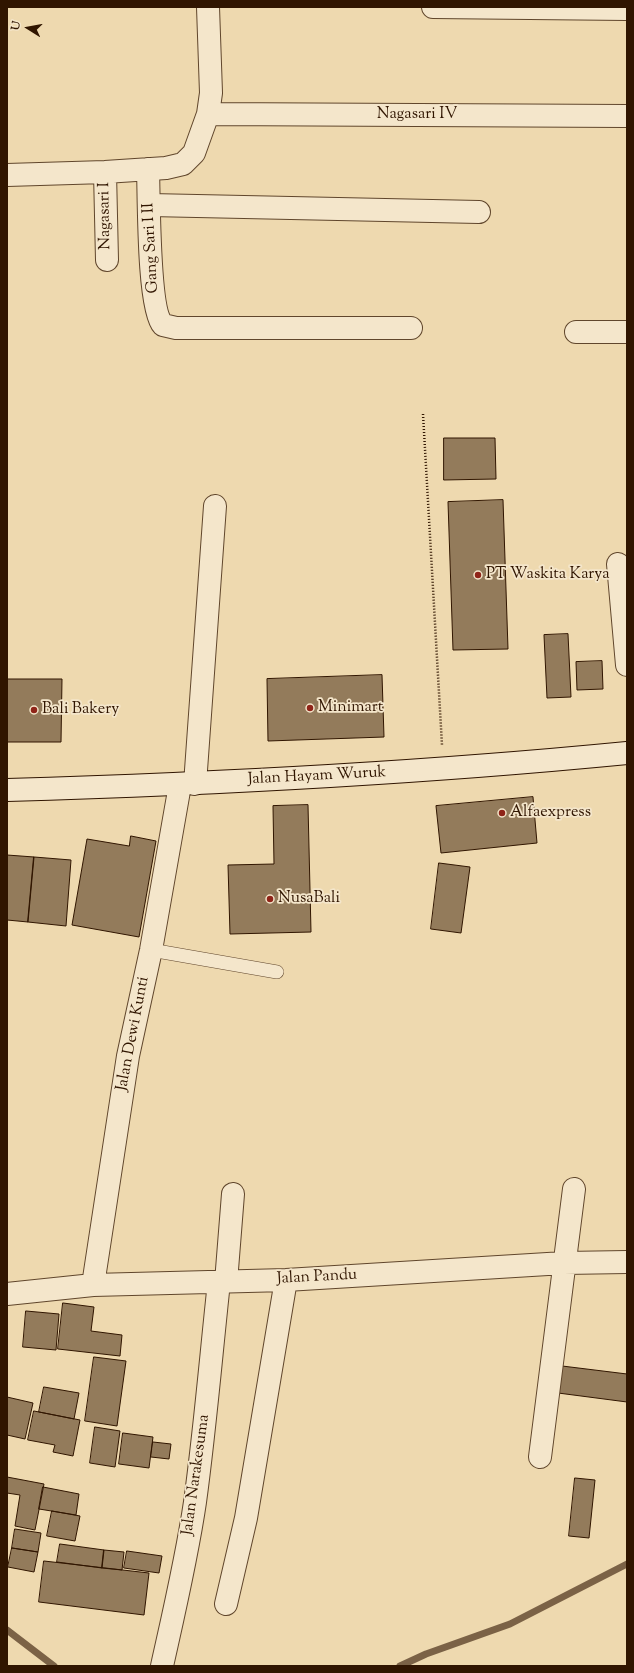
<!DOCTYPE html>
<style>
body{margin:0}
#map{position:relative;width:634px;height:1673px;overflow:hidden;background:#eed9af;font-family:"Sorts Mill Goudy",serif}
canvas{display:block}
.frame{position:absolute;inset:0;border:8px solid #301500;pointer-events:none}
.north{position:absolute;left:8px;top:8px;width:40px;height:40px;-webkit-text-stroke:3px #f4e6cb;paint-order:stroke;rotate:281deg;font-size:11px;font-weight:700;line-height:16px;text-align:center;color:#301500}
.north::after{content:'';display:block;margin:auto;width:14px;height:18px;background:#301500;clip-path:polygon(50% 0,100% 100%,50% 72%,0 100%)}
</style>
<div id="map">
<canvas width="634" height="1673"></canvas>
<div class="frame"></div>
<div class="north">U</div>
</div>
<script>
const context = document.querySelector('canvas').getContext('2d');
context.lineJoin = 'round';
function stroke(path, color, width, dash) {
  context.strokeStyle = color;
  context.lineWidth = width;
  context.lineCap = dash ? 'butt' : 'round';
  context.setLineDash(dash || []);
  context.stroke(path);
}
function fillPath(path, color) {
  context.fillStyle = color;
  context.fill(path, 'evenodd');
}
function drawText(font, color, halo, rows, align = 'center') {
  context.font = font + ' "Sorts Mill Goudy",serif';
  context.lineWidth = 3.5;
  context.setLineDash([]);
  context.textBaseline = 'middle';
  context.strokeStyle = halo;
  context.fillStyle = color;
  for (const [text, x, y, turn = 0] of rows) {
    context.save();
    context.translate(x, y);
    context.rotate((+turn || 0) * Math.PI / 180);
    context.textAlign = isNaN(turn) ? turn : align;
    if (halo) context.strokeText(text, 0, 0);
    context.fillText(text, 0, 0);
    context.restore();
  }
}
stroke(new Path2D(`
 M7 1630 54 1666
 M400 1666 426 1654 510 1624 627 1564`), '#7b6246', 7);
const building = new Path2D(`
 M444 438H495L496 479 444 480Z
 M503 500 508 649 453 650 448 502Z
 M568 634 571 697 547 698 544 635Z
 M602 661 603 689 577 690 576 662Z
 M382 675 384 737 268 741 267 679Z
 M7 679H62L61 742H7Z
 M533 797 537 843 441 853 436 806Z
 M308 805 311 932 230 934 228 865 274 864 273 806Z
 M131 836 156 841 139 937 72 925 87 839 129 846Z
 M7 855 34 857 28 922 7 920Z
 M34 857 71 860 66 926 28 922Z
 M439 863 470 867 461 933 431 929Z
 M63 1303 94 1307 91 1331 122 1335 120 1356 58 1349Z
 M26 1311 59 1314 56 1350 23 1347Z
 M94 1357 126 1361 117 1426 85 1421Z
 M562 1366 627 1374V1402L558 1393Z
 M44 1387 79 1393 74 1419 39 1412Z
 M7 1397 33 1403 25 1439 7 1435Z
 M34 1411 80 1420 73 1456 53 1452 55 1445 28 1440Z
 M95 1427 120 1431 115 1467 90 1463Z
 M123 1433 153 1437 149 1468 119 1464Z
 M153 1442 171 1444 169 1459 151 1457Z
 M7 1477 44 1484 35 1530 15 1526 20 1495 7 1493Z
 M575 1478 595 1480 589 1538 569 1536Z
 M43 1487 79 1494 76 1515 39 1509Z
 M52 1511 80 1516 75 1541 47 1536Z
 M15 1529 41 1533 38 1552 12 1548Z
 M60 1544 104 1550 102 1568 57 1562Z
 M12 1548 38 1552 34 1572 8 1567Z
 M104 1550 124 1552 122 1570 102 1568Z
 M127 1551 162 1556 159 1573 124 1568Z
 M44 1561 149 1573 144 1615 39 1602Z`);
fillPath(building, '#937b5b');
stroke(building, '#301500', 1);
const service = new Path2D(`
 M151 950 277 972`);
const minor = new Path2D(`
 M433 7 627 9
 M208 114 627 116
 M148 169C149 196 148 310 163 325L176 328H411
 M105 172 107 260
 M7 175 105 172 166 168 183 164 194 153 208 114 211 93 208 7
 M150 205 479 212
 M576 332H627
 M618 564 627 665
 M195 784 215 506
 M226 1282 233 1194
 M93 1285 128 1056 151 950 180 785
 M7 1294 93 1285 286 1280 564 1263 627 1262
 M540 1457 574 1189
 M226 1604 246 1518 286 1280
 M162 1666C174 1612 187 1557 195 1502 205 1429 211 1356 219 1282`);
const secondary = new Path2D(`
 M7 790C214 784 421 773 627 753`);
stroke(service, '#60462c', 14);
stroke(minor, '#60462c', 24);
stroke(secondary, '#301500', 24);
stroke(new Path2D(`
 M423 414 442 745`), '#301500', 2.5, [1, 2]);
stroke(service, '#f4e6cb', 13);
stroke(minor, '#f4e6cb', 22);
stroke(secondary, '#f4e6cb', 22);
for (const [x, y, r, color] of [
 [478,575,4,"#8f2418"],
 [310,708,4,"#8f2418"],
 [34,710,4,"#8f2418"],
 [502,813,4,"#8f2418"],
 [270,899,4,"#8f2418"]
]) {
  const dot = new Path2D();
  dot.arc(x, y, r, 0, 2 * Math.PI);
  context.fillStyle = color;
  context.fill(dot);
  stroke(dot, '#f4e6cb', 1.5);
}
drawText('16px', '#301500', '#f4e6cb', [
 ["Nagasari IV",417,115],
 ["Nagasari I",106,216,-91],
 ["Gang Sari I II",152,248,-93],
 ["Jalan Hayam Wuruk",317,777,-3],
 ["Jalan Dewi Kunti",134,1034,-79],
 ["Jalan Pandu",317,1278,-3],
 ["Jalan Narakesuma",197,1475,-82]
]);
drawText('16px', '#301500', '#f4e6cb', [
 ["PT Waskita Karya",486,575],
 ["Minimart",318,708],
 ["Bali Bakery",42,710],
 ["Alfaexpress",510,813],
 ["NusaBali",278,899]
], 'left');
</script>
